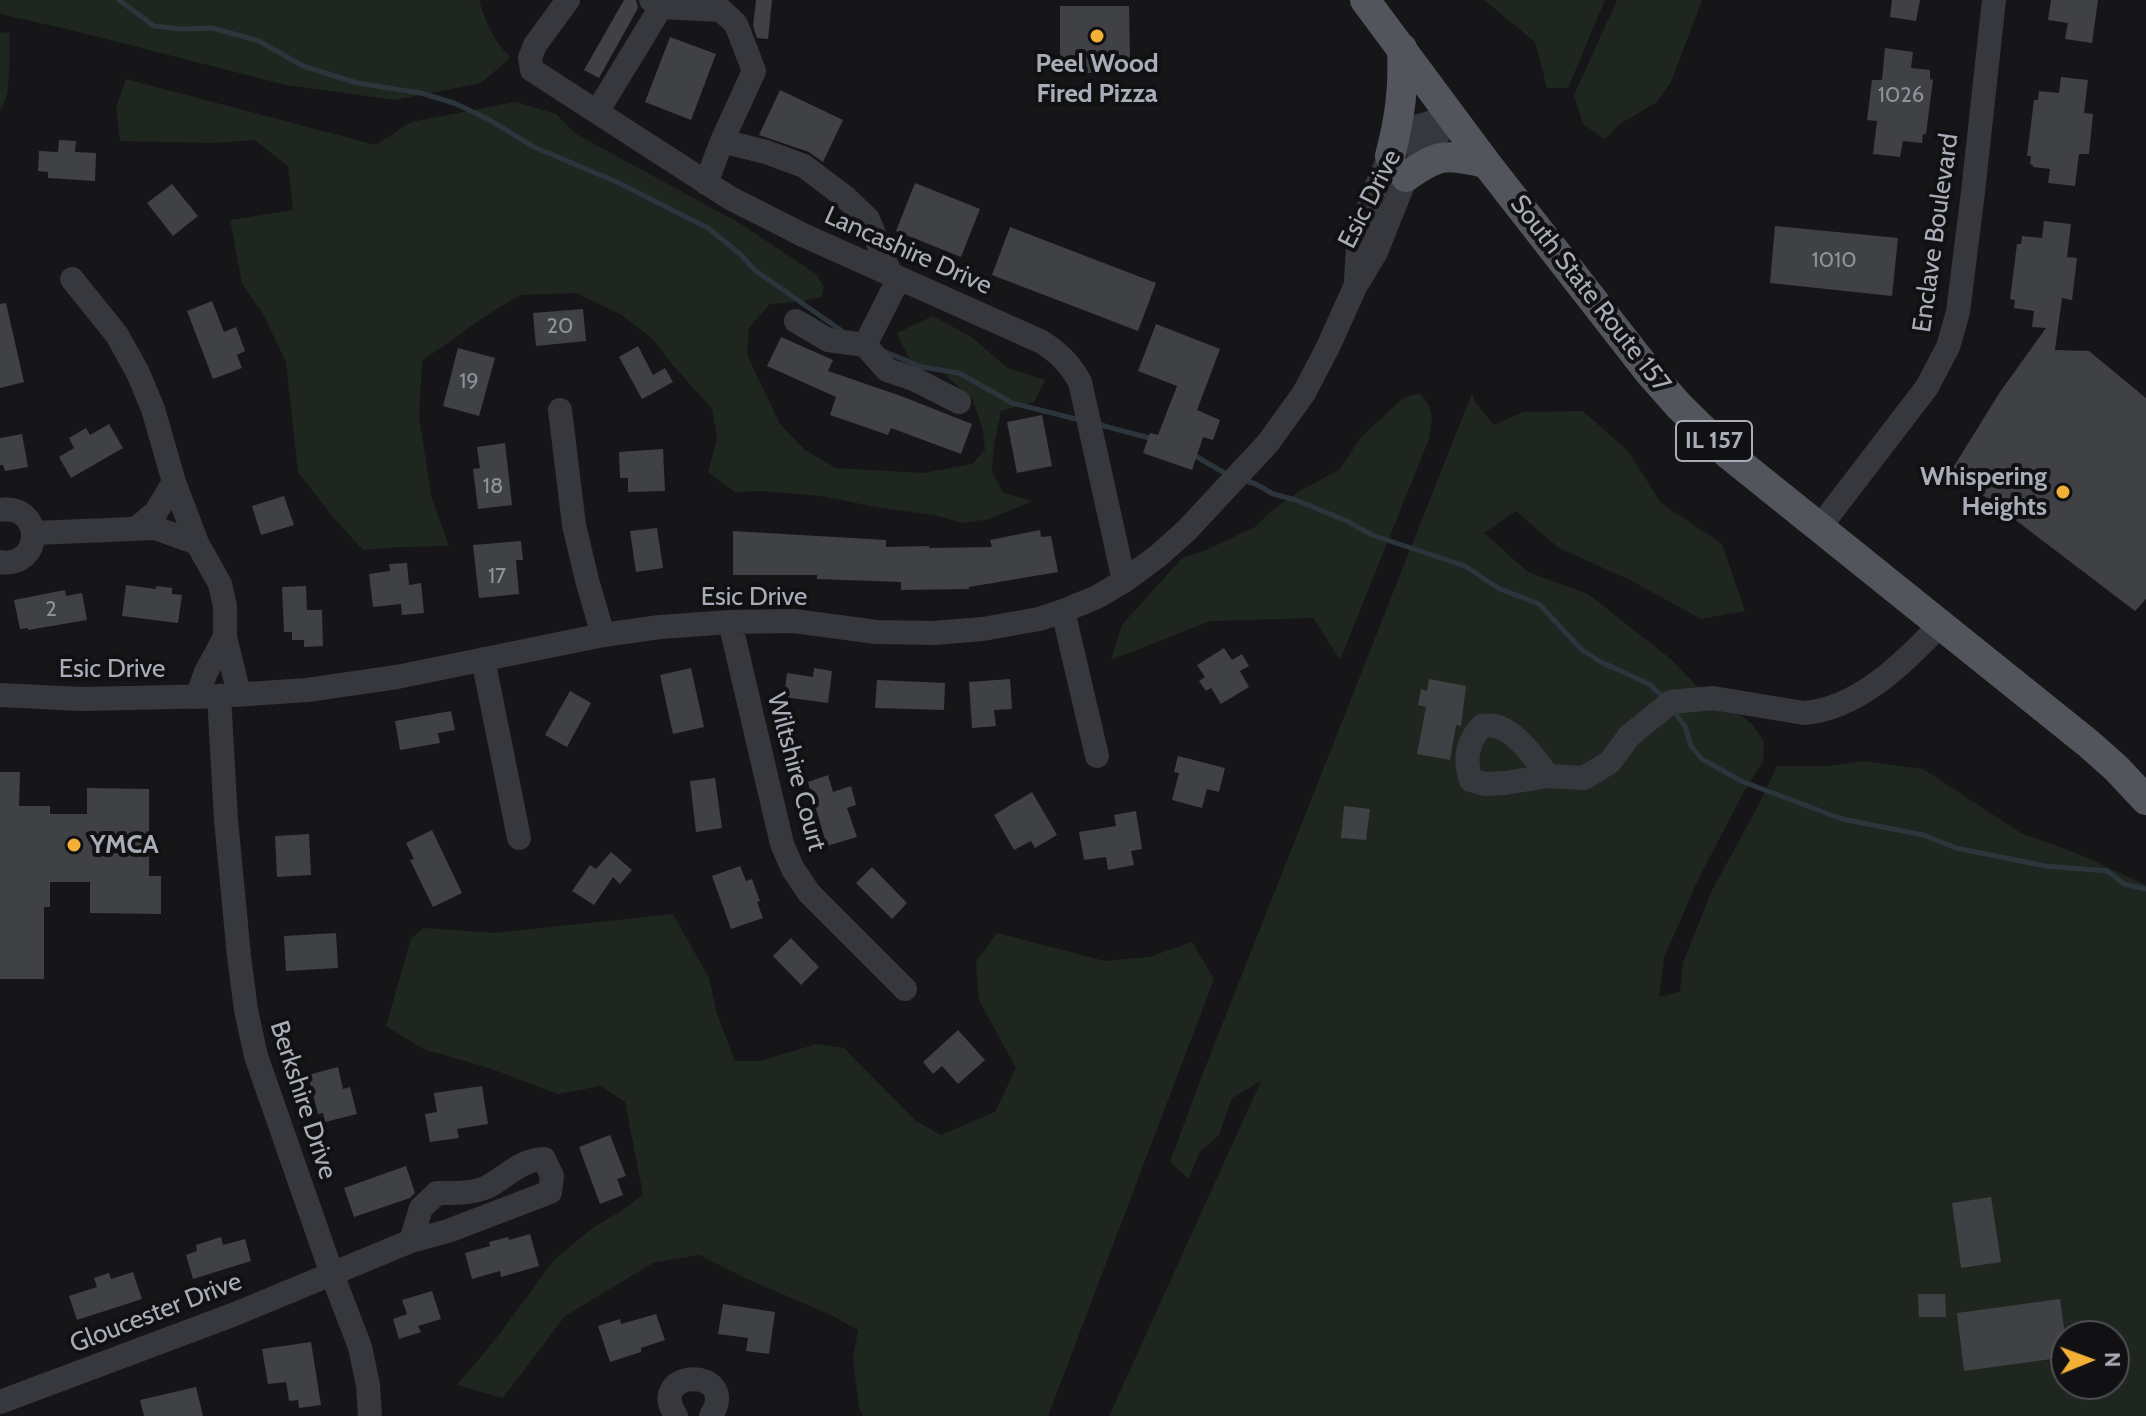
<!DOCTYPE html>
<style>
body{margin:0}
#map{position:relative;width:2146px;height:1416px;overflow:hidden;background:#161618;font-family:Cabin,sans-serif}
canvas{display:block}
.north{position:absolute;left:2050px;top:1320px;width:80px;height:80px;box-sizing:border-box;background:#111113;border:2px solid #4d4f55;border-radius:50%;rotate:89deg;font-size:22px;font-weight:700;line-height:32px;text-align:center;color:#a8adb8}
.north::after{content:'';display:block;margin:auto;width:28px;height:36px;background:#f2b134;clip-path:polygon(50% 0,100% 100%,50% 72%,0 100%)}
</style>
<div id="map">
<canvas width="2146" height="1416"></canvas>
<div class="north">N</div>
</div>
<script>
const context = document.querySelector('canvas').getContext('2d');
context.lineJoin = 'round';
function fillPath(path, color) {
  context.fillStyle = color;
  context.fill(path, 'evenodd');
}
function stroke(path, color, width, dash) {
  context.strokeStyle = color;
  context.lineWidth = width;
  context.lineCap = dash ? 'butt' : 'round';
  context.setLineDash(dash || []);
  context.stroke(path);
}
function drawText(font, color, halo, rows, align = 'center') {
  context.font = font + ' Cabin,sans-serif';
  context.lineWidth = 8;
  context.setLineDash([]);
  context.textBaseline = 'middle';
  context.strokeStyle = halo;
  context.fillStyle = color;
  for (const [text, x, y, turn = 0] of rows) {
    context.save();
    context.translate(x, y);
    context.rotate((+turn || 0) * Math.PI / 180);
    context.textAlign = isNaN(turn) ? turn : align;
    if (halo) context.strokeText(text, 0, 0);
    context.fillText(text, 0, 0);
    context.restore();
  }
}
fillPath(new Path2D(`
 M0 0H479C484 18 495 45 511 57L481 83 395 100 286 85 71 30 0 14Z
 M1484 0H1605L1568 88H1547L1535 42Z
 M1617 0H1702L1671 82 1657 102 1620 124 1605 139 1583 124 1574 95Z
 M0 32 10 33C8 55 13 94 0 111Z
 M126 79 376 145 411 122 515 102 556 114 576 134 741 224 816 274 824 287 822 297 797 302 770 304 749 328 747 355 780 424 805 450 836 468 924 473 972 464 985 450 983 431 973 400 942 372 909 359 897 333 933 316 970 336 1008 368 1045 380 1034 402 1001 411 994 445 992 472 1003 493 1032 501 990 519 963 523 933 515 881 508 821 496 763 491 735 492 708 472 717 438 712 409 672 364 653 339 622 315 576 293 520 295 481 319 422 361 419 417 432 499 449 546 401 547 363 550 333 517 298 472 286 362 262 312 242 284 230 220 293 210 288 166 254 140 216 143 120 141 116 108Z
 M1419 393C1435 410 1433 417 1429 439L1340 660 1313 618 1210 621 1111 660 1122 625 1182 558 1204 551 1255 527 1271 511 1295 494 1340 469 1361 437 1403 398Z
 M1472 393 1475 402 1494 425 1523 412 1583 411 1628 451 1661 503 1722 544 1745 611 1701 619 1632 581 1559 548 1516 511 1484 533 1528 572 1588 594 1672 660 1715 705 1738 713 1752 724 1764 742 1763 762 1742 795 1697 882 1664 958 1659 997 1680 992 1683 963 1712 890 1757 808 1777 766H1828L1863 761 1923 769 2021 833 2076 853 2146 885V1416H1109L1261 1081 1232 1098 1219 1135 1199 1153 1189 1179 1170 1162 1201 1078ZM2066 1336H2114V1384H2066Z
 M673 914 709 978 717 1014 735 1061H759L817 1044 844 1048 916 1121 941 1135 995 1112 1016 1068 979 1000 976 962 997 933 1105 961 1149 957 1192 942 1214 979 1048 1416H863L859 1408 853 1358 858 1330 829 1314 745 1278 699 1255 653 1263 565 1316 503 1398 457 1385 495 1340 554 1260 591 1229 621 1211 643 1194 625 1102 601 1086 558 1094 489 1068 423 1049 386 1026 411 938 424 928 494 933Z`), '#1e261f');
stroke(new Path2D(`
 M119 0 154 26 181 29 212 28 259 41 303 66 357 83 421 93 454 103 488 119 534 147 617 182 708 228 740 254 756 271 842 331
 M883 351 922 367 959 373 1012 403 1080 420
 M1097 424 1153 439
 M1192 454 1228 475
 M1242 480 1256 484 1273 494 1296 500 1349 522 1372 535 1465 566 1498 588 1539 604 1581 649 1601 662 1649 684 1663 697
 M1672 709 1685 726 1691 746 1702 759 1741 781 1842 819 1923 835 1956 848 2045 866 2107 871 2124 884 2146 889`), '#2c353c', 5);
fillPath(new Path2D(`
 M624 0H636L638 8 599 78 584 70Z
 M756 0H772L768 39 757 38 753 26Z
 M1892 0H1920L1916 21 1890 17Z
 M2051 0H2098L2092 43 2065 39 2068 23 2048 20Z
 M1060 6H1129L1130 58H1118V62H1097L1098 73H1078V63H1060Z
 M670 37 716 54 691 120 645 102Z
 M1885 48 1913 52 1911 68 1930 70V79L1933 80 1926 134H1923L1922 143 1903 141 1900 157 1873 154 1877 121 1867 120 1872 80H1882Z
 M2061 77 2088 80 2084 113 2093 114 2089 154H2079L2075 186 2048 183 2050 169 2033 167V165L2030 164 2031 156H2027L2034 100H2038L2039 91 2059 93Z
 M780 90 843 120 823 162 809 152 759 135Z
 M59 140 76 141 75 152 96 153 95 181 48 178V172L38 171 39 151 58 152Z
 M915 183 980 209 961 257 896 231Z
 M172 184 198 216 173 236 147 203Z
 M2044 221 2071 224 2067 257 2077 258 2072 300 2062 298 2055 350 2089 351 2146 398V599L2135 611 1951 471 2000 392 2046 328 2032 327 2034 311 2014 308 2015 300 2010 299 2017 244H2021L2022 236 2042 238Z
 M1775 226 1898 238 1892 296 1770 283Z
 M1010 227 1156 283 1138 331 992 275Z
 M212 301 224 332 236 327 245 351 237 355 242 368 213 379 187 311Z
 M6 303 24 382 0 388V304Z
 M583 309 586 341 536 346 533 313Z
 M1156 324 1220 349 1197 410 1220 420 1213 440 1203 437 1192 470 1143 453 1150 433 1158 435 1177 386 1138 371Z
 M781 337 833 360 828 371 901 396 972 424 961 454 891 428 888 435 830 415 836 397 767 366Z
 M638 346 653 375 665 368 673 382 642 399 619 357Z
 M458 348 495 358 479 416 443 406Z
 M1042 415 1052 466 1017 473 1007 422Z
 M109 424 123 448 71 478 59 457 74 448 69 438 86 428 90 435Z
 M22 434 28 467 5 471 3 465H0V438Z
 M505 443 512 505 478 509 473 469 480 468 477 447Z
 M663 449 665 491 628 492V478H620L619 452Z
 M284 496 294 525 261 535 252 506Z
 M657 528 663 568 636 572 630 531Z
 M1040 530 1041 537 1051 536 1058 572 969 587V589L901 590V582L817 579V575H733V531L886 540V547L929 546V548L992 547 990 540Z
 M521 541 523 560H516L519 594 479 598 473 545Z
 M407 563 409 585 421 583 424 613 402 615 401 604 373 607 369 574 390 571 389 564Z
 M126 585 156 589V586L172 588V594L182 595 178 623 122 616Z
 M306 586 307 610H322L323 646 304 647V640H292V632H284L282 587Z
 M65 590 66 596 82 593 87 620 28 630V628L20 629 14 600Z
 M1224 648 1232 660 1242 654 1249 666 1240 671 1249 687 1221 704 1211 688 1206 691 1199 681 1205 677 1197 665Z
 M691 668 704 727 673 734 660 675Z
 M814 668 832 671 828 703 784 697 787 673 813 677Z
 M1010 679 1012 709 994 710 996 726 972 728 969 682Z
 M1429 679 1466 686 1461 726 1456 725 1450 760 1417 754 1426 707 1418 705 1421 689 1427 691Z
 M877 680 945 683 944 710 875 708Z
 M570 691 591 703 567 747 545 735Z
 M451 711 455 730 438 733 440 743 400 750 395 721Z
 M1178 756 1225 768 1219 792 1207 789 1202 808 1172 800 1179 773 1174 772Z
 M0 772H20L19 806H50V814H87V788L149 789V876H161V914L90 913V882H50V907H44V979H0Z
 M828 775 833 792 851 786 856 805 847 808 857 837 827 846 808 782Z
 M715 778 722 828 696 832 690 781Z
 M1032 792 1057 835 1035 848 1031 841 1014 850 994 815Z
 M1344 806 1370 809 1366 840 1341 838Z
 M1136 811 1142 849 1131 851 1134 865 1108 870 1106 857 1084 860 1079 832 1116 826 1114 815Z
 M432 830 462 893 433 907 410 860 414 859 406 843Z
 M309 834 311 875 277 877 275 836Z
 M611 852 632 870 620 884 613 877 594 905 572 891 590 865 596 869Z
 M740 866 746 881 752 879 760 901 757 902 763 918 731 929 712 876Z
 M872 867 907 903 892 919 856 883Z
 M336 933 338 968 286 971 284 936Z
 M791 938 819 967 801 985 773 956Z
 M958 1030 985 1060 958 1084 942 1066 933 1074 923 1062Z
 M338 1067 343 1089 350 1087 357 1114 325 1122 323 1113 318 1114 308 1075Z
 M482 1086 488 1124 457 1129 459 1138 430 1142 425 1114 437 1112 434 1093Z
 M610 1135 626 1176 617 1179 623 1195 600 1204 579 1147Z
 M406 1166 415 1193 410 1198 354 1217 344 1188Z
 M1991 1197 2001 1262 1961 1268 1952 1203Z
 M530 1234 539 1266 501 1277 500 1271 472 1279 465 1253 490 1246 489 1242 508 1237 509 1240Z
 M221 1237 223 1245 245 1239 251 1261 193 1279 186 1255 197 1251 196 1245Z
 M133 1272 142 1299 77 1320 69 1296 97 1287 94 1278 109 1273 111 1279Z
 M432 1291 441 1319 418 1326 421 1332 399 1339 393 1319 407 1314 402 1300Z
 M1918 1294H1945L1946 1317H1919Z
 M2060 1299 2066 1342V1357L1964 1371 1957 1313Z
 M723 1304 775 1312 769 1354 746 1351 748 1338 718 1334Z
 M656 1314 665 1340 641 1348V1352L610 1362 598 1326 620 1319 621 1324Z
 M311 1342 321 1405 299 1408 298 1400 289 1401 286 1382 268 1384 262 1349Z
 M196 1387 203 1416H144L140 1400Z`), '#404145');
stroke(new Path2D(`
 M568 0 535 45 530 58 532 70 730 198 803 235 1042 342C1059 353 1070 364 1080 382L1124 581
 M661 7 721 10 736 24 754 71 722 141 706 183
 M597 112 661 7 651 0
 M722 141 766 152 804 166 845 197 868 219 891 275
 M72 279 117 335 138 373 153 409 174 482 197 543 220 584 225 606V637L239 694
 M1356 281 1358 247 1372 196 1390 156 1416 127 1452 116
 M796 321 828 340 865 345 887 370 914 379 959 402
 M865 345 899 278
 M560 410 574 525 587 580 603 635
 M0 510C44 503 44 568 0 562
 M137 528 156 512 174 482
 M1819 528 1927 387 1948 347 1958 312 1973 192 1994 0
 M34 533 155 528 197 543
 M1063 611 1097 756
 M730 622 782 844 793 869 809 893 905 989
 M483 659 519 838
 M0 695 82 699 219 696 307 690 397 677 603 635 660 627 730 622 794 621 876 632 933 633 983 629 1039 619 1063 611 1097 597 1124 581 1158 556 1187 530 1268 443 1304 393 1328 347 1355 287 1376 252 1406 177 1452 116
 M219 696 226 820 239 956 246 1010 256 1056 332 1274 360 1347 368 1385 370 1416
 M197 697 206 672 225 637
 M1548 776C1537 760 1515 730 1495 726 1491 725 1486 726 1482 726 1467 741 1464 760 1471 780L1485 784 1505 783 1548 776 1584 778 1610 762 1629 736 1671 702 1713 698 1804 713C1858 709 1905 662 1940 625
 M0 1402 235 1314 411 1241 448 1231 550 1192 552 1176 544 1159C522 1159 506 1177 487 1187 472 1194 453 1193 437 1193L421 1208 411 1241
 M676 1416C645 1368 741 1366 711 1416`), '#37383d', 24);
stroke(new Path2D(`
 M1365 0 1486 163 1649 372 1679 406 1728 454 2089 744 2116 768 2146 800
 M1390 156C1400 117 1404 88 1402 48
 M1406 177C1440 152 1446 155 1486 163`), '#53555c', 30);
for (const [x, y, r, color] of [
 [1097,36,8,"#f2b134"],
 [2063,492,8,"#f2b134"],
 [74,845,8,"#f2b134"]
]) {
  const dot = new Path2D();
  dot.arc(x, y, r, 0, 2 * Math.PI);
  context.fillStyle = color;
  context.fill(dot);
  stroke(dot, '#111113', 3);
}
drawText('22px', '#8e929b', null, [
 ["1026",1901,96],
 ["1010",1834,261],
 ["20",560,327],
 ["19",469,382],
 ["18",493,487],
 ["17",497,577],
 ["2",51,610]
]);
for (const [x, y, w] of [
 [1714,441,76]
]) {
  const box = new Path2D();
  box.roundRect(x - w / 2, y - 20, w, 40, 6);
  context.fillStyle = '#111113';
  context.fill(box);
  stroke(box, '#a8adb8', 2);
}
drawText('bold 24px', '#a8adb8', null, [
 ["IL 157",1714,441]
]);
drawText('bold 26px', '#a8adb8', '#111113', [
 ["Peel Wood",1097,64],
 ["Fired Pizza",1097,94],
 ["Whispering",2047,477,"right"],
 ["Heights",2047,507,"right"],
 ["YMCA",90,845,"left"]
]);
drawText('26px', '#a8adb8', '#111113', [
 ["Esic Drive",1370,199,-63],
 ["Enclave Boulevard",1936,233,-82],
 ["Lancashire Drive",908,251,24],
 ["South State Route 157",1590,294,52],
 ["Esic Drive",754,597],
 ["Esic Drive",112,669],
 ["Wiltshire Court",796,772,75],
 ["Berkshire Drive",303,1100,72],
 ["Gloucester Drive",156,1313,-21]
]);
</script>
